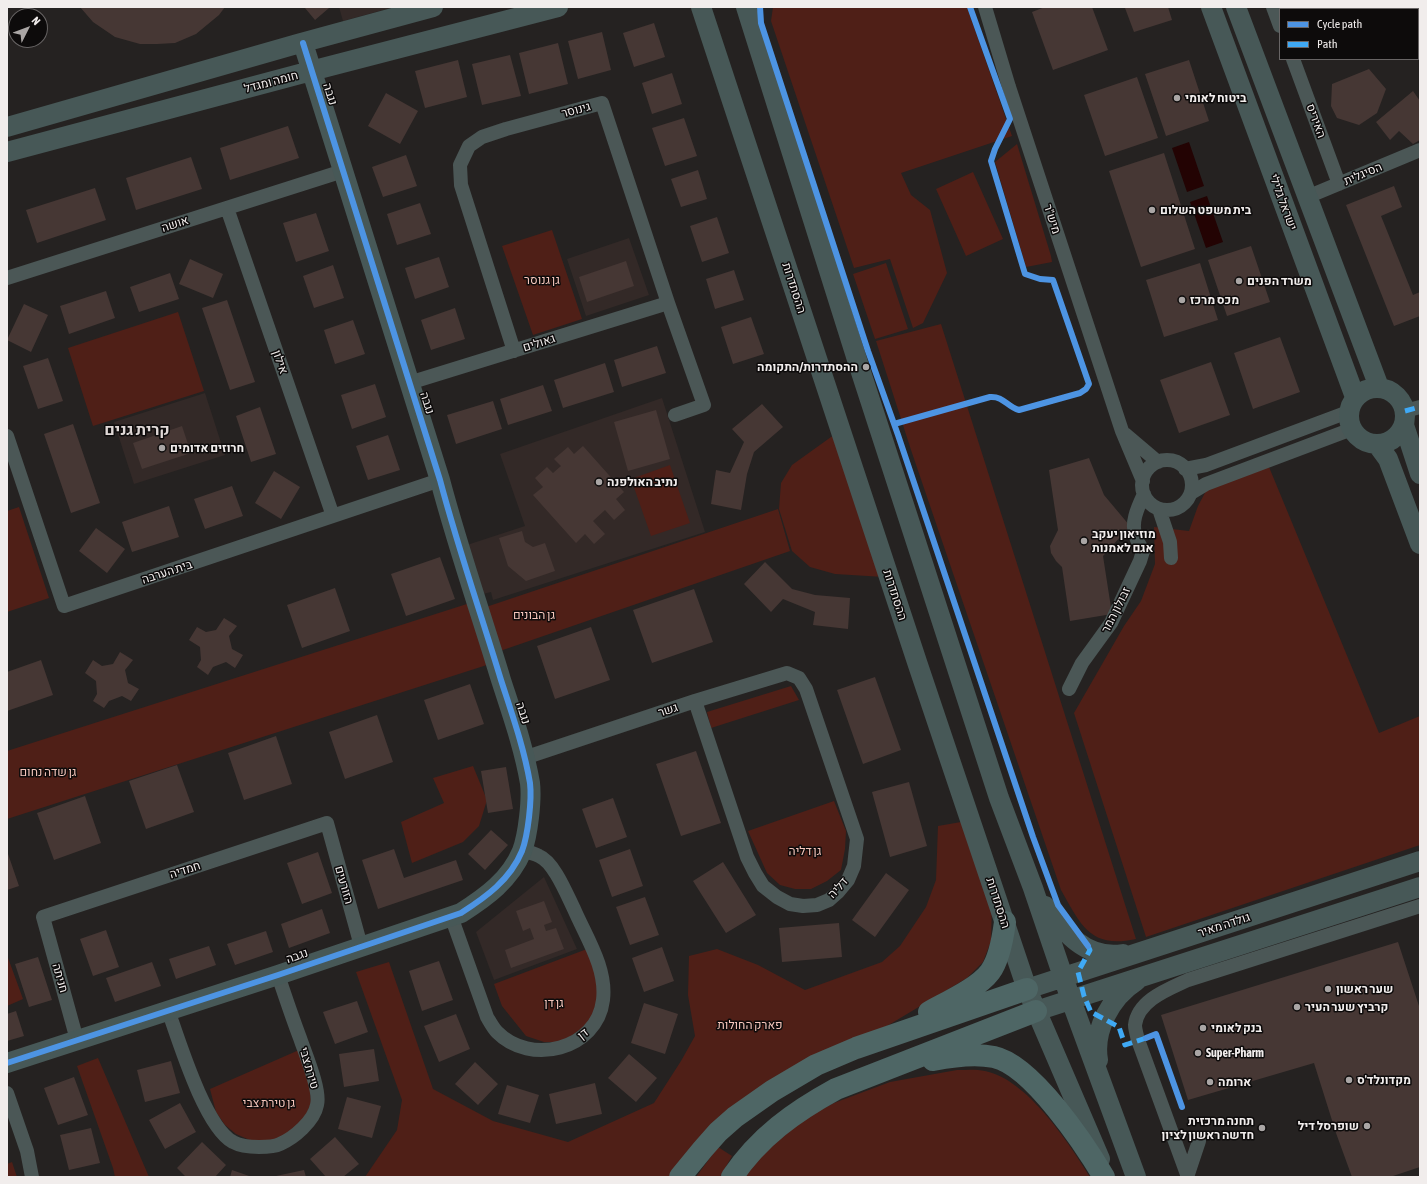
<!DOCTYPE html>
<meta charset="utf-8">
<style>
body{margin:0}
#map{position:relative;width:1427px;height:1184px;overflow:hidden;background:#252221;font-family:"Asap Condensed",sans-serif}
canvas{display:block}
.frame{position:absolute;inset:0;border:8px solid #f1edec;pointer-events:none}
.legend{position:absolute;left:1279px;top:8px;width:140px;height:52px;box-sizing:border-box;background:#0d0b0b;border:1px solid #686565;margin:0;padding:5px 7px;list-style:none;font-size:12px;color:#f1edec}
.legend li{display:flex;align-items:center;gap:8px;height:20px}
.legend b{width:20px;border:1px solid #686565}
.north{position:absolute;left:8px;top:8px;width:40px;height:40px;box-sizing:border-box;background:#0d0b0b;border:1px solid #686565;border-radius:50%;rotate:48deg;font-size:11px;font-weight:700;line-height:16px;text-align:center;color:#f1edec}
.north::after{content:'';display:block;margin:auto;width:14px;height:18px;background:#aaa6a5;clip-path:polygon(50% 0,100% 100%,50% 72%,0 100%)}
</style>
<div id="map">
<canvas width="1427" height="1184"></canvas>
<div class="frame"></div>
<ul class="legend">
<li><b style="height:5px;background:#4d94e3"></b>Cycle path</li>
<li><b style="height:5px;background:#3fa9f5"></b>Path</li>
</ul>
<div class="north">N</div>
</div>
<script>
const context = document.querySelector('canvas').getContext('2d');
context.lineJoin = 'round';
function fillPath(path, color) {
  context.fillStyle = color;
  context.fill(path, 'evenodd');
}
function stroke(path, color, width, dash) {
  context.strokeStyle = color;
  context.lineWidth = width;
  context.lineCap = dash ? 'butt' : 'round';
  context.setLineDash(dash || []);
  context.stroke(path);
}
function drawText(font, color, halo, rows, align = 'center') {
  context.font = font + ' "Asap Condensed",Heebo,sans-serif';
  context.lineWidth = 3;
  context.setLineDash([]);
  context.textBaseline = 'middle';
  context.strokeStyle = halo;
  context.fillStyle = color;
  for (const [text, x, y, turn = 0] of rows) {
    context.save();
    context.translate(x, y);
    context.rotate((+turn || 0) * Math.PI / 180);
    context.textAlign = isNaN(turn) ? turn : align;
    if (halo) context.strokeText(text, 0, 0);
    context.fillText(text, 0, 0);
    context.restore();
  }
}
fillPath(new Path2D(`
 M339 7H394L343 21Z
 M629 238 649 295 586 316 567 259Z
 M205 393 225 455 134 484 114 422Z
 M662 398 705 532 493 600 491 592 483 594 467 545 525 526 500 454Z
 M544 877 577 949 494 980 476 932Z`), '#332927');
fillPath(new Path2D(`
 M773 7H967L1012 136 901 173 911 195 930 210 947 273 923 323 913 328 890 259 854 268 771 21Z
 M1017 144 1051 256 1052 262 1026 267 995 162Z
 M973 172 1003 239 966 256 936 189Z
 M552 230 582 319 533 335 502 246Z
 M886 263 908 329 875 339 853 274Z
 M178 312 204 391 93 426 68 348Z
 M941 324 1136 939C1090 949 1081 925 1061 890L911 450 876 341Z
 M838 432 884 577 835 574 810 567 792 551 779 509 781 483 792 465Z
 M670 465 690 523 651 536 631 479Z
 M1269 467 1379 733 1420 716V845L1146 937 1074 713 1124 626 1141 601 1155 564 1154 527 1189 531 1198 506 1207 489Z
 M19 507 49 598 7 612V511Z
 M778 509 790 551 500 651 486 607Z
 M470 603 490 664 7 819V751Z
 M791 686 799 700 711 728 707 712Z
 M473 766 487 800 479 826 463 842 412 863 401 822 444 803 433 778Z
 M834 801 846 831 845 849 841 870 827 881 811 889H795L780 885 767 873 748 831Z
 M961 822 992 903 991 941 983 962 967 978 877 1032 782 1073 755 1092 685 1158 669 1177H365L397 1130 402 1100 356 972 389 962 433 1089 493 1121 568 1142 654 1103 681 1061 695 1036 688 995 689 956 717 949 758 965 805 990 882 962 900 946 926 907 936 880 938 826Z
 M587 949 598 980 600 1002 590 1022 563 1042H544L526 1036 502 1006 494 984Z
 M7 955 23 999 7 1006Z
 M299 1050 310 1085 311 1103 306 1115 295 1130 278 1140 252 1141 236 1134 225 1125 216 1112 210 1089Z
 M98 1058 149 1177H115L113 1168 77 1066Z
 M957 1070C966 1070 976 1069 985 1071 1027 1079 1069 1143 1090 1177H740L749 1164 807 1117 834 1103 890 1082Z
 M718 1147 732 1156 720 1177H696Z
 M12 1162 17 1177H7V1164Z`), '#4f1f17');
fillPath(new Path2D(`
 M1189 142 1204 186 1187 192 1172 148Z
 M1207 196 1223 242 1206 248 1190 202Z`), '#230303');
fillPath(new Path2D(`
 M80 7H225L219 15 196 34 175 43 157 44H140L115 37 93 22Z
 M306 7H328L329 8 315 20 305 8Z
 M1045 7H1092L1108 50 1053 70 1032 12Z
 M1128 7H1168L1172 20 1134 32 1125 8Z
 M1300 7H1333L1334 9H1301Z
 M654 23 665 57 634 67 623 33Z
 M602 32 611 70 578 79 568 41Z
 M558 43 568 84 529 94 519 53Z
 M510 55 521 96 482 105 472 64Z
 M458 60 467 97 425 108 415 71Z
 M1189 60 1209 121 1166 136 1145 74Z
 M1369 69 1386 89 1377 113 1359 125 1337 118 1331 106 1332 84Z
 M672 73 682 104 652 114 642 83Z
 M1137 77 1158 138 1105 156 1084 95Z
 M1413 91 1420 101V140L1413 144 1399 131 1390 140 1376 122Z
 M386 93 418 111 400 144 368 126Z
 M684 118 697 156 665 166 652 128Z
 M288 126 299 158 230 180 220 148Z
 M1164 153 1195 249 1141 267 1109 171Z
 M406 155 417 186 383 197 372 167Z
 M191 157 202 189 136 210 126 178Z
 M698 170 707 199 681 207 671 179Z
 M1394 186 1402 207 1381 216 1413 295 1420 292V316L1394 326 1346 205Z
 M95 188 106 220 37 243 26 210Z
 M420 203 431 234 397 245 387 214Z
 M316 213 329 251 296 262 283 223Z
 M717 217 729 253 702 262 690 226Z
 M1251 246 1270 302 1227 316 1208 260Z
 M439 257 449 287 415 299 405 268Z
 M190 259 223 274 213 298 179 284Z
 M626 261 634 286 587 302 579 277Z
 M1200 263 1218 320 1164 337 1146 280Z
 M333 265 344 298 314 308 303 276Z
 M734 270 744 300 715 309 706 279Z
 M170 273 179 299 139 312 130 287Z
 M106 291 115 318 69 334 60 306Z
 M227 300 255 382 230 390 202 308Z
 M24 304 48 315 31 352 7 340Z
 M455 308 465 339 431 350 421 320Z
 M751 317 764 354 733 364 721 327Z
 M353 320 365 354 335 364 324 330Z
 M1280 337 1300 392 1253 409 1234 353Z
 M657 346 666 373 622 387 614 360Z
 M48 358 63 401 38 409 23 366Z
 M1211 362 1230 415 1179 433 1160 380Z
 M605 363 614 392 563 408 554 380Z
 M375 384 386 417 352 429 341 395Z
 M543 385 552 411 508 425 500 399Z
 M493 401 502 429 456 444 447 415Z
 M762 404 783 427 754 452 747 474 741 510 711 504 716 470 730 473 744 442 732 429Z
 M260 407 276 454 251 462 236 416Z
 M656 410 670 459 628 471 614 422Z
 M73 424 100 503 71 513 44 434Z
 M182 426 191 453 142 469 133 443Z
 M388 435 400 470 368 480 356 446Z
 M583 446 624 492 616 499 625 510 614 520 605 510 593 521 605 534 594 544 585 534 576 543 533 495 543 487 535 478 547 467 553 473 561 466 554 459 568 447 574 454Z
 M1089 458 1104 495 1130 526 1103 556 1112 614 1070 621 1062 567 1056 561 1051 553 1050 546 1058 530 1049 470Z
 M274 471 300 487 281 519 255 503Z
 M232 486 243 516 205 529 194 499Z
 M169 506 179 537 132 552 122 522Z
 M96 528 125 549 107 573 79 551Z
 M522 531 525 542 533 547 545 543 555 571 526 581 508 566 499 538Z
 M440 557 455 599 406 616 391 574Z
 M765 562 792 589 815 595 850 598 848 629 813 625 815 612 783 599 771 612 744 584Z
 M335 588 350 631 302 648 287 605Z
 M694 589 713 642 652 663 633 610Z
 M224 618 237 626 229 636 232 649 243 655 235 668 226 662 213 667 208 675 197 667 201 660 200 647 189 640 197 627 206 632 216 630Z
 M591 627 610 680 555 699 537 646Z
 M120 652 133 660 125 670 128 683 139 689 131 701 122 696 109 701 104 708 93 701 97 694 96 681 85 673 93 660 102 666 113 664Z
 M41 660 53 695 7 711V672Z
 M875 677 901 750 863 764 837 690Z
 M470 684 484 724 438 740 424 700Z
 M377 715 393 762 345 779 329 732Z
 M276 736 292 784 244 800 228 753Z
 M696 751 721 823 681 836 656 764Z
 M177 765 194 812 146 829 129 781Z
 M506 767 513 809 488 813 481 771Z
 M909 782 927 846 890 857 872 792Z
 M85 796 101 843 54 860 37 813Z
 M613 798 627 837 596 848 582 809Z
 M491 830 508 845 485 870 468 854Z
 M394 849 404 878 456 860 463 880 378 909 362 860Z
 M630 849 643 886 612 897 599 860Z
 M7 851 19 886 7 890Z
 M318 852 332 893 302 904 287 863Z
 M723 862 756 915 726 933 693 881Z
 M886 873 909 890 875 937 852 920Z
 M645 897 659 935 630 945 616 907Z
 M544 901 552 922 544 925 546 931 556 928 564 949 511 968 505 950 534 939 530 928 523 931 516 911Z
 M322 909 330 933 289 948 281 924Z
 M839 923 842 957 782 962 779 928Z
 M106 930 119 967 93 976 80 939Z
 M266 931 273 952 235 965 227 944Z
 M1398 942 1420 1009V1167L1390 1177H1352L1336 1133 1314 1063 1188 1100 1161 1015Z
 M209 946 216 965 176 979 169 959Z
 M662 947 674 981 644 992 632 958Z
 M38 957 52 1000 29 1007 15 964Z
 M439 961 453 1000 422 1011 409 971Z
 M152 962 161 986 115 1002 106 978Z
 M357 1001 368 1032 335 1044 323 1012Z
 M644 1003 678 1014 665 1054 631 1043Z
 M16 1011 24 1036 7 1041V1014Z
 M456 1014 470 1049 439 1062 424 1026Z
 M374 1049 379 1081 344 1087 339 1054Z
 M629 1054 657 1078 636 1102 608 1078Z
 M171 1061 180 1093 145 1102 137 1070Z
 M475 1062 498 1084 478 1105 455 1084Z
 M74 1077 88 1115 58 1125 44 1088Z
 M595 1083 602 1114 556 1124 549 1094Z
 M507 1085 539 1095 530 1123 498 1114Z
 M347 1097 381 1106 372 1138 338 1129Z
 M180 1103 196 1132 165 1149 149 1120Z
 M91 1128 100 1163 69 1170 60 1135Z
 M335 1137 359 1164 343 1177H326L310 1159Z
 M202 1142 226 1165 215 1177H186L177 1168Z
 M232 1170 252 1177H230Z
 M304 1170 306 1177H277L276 1176Z`), '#463734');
stroke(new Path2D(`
 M985 7 1009 87 1122 431 1143 481
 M1273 7 1280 26
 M1293 59 1339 184
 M1307 197 1420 150
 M227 208 333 516
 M7 278 343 171
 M514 351 461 185 460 165 469 146 482 137 506 129 602 103 668 303 704 405 675 415
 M409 383 668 303
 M1405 411 1420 407
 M1125 434 1158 462
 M7 436 64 606 440 480
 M1142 485a25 25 0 1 1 50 0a25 25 0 1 1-50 0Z
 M1185 469 1206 465 1348 412
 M1191 493 1206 484 1352 429
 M1159 509 1170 542 1171 558
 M1069 689 1082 663 1111 623 1140 561 1143 551C1141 546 1137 542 1136 537 1130 523 1138 507 1144 494
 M524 758 695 701 787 673 799 678 806 689 857 839 854 866 848 880 838 892 829 900 817 905 803 906 790 904 777 897 763 886 755 873 747 857 695 701
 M451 916 487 1017C490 1022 493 1028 497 1032 530 1066 597 1050 603 1000 607 968 586 937 574 909 567 895 554 862 539 856 534 853 528 852 522 851
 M168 1010C179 1041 205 1127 233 1142 240 1146 251 1147 259 1147 266 1147 274 1147 280 1144 294 1138 314 1121 317 1105 321 1090 305 1053 300 1038 292 1017 285 996 278 975
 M77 1040 43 917 327 823 361 946
 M7 1093 27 1151 32 1177
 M1187 1177 1199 1141
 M1188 1177 1138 1040C1137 1036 1135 1029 1135 1025 1138 1000 1169 989 1188 980L1420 906`), '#4b5756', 14);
stroke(new Path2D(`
 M701 7 918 665 1027 989 1100 1159
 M746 7 859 366 999 798 1033 888 1071 1000 1136 1177
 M1211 7 1355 397
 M1236 7 1379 387
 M7 127 297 44 433 7
 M7 152 311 71 558 7
 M1349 416a28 28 0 1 1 56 0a28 28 0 1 1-56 0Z
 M1404 425 1420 474
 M1377 444 1388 459 1420 544
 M1045 906C1064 932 1086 960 1123 954
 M1027 989 1420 861
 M1036 1011 1420 887
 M1098 1060C1093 1030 1111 997 1136 981
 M7 1063 278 975 461 913C486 897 510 880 522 851 528 835 532 800 530 783 524 748 512 714 501 680 481 614 458 548 440 480L303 43`), '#475857', 20);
stroke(new Path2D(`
 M929 1012C947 1002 978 988 990 972 999 960 1003 937 1005 922
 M933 1060C953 1056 975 1053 994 1057 1032 1065 1085 1145 1104 1177
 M680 1177 703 1149 718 1132 735 1117 772 1091 816 1065 856 1048 1027 989
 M732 1177C759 1137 794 1112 836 1089L1036 1011`), '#4e6665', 22);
stroke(new Path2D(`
 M1405 411 1420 407
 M1088 946 1090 950 1078 972 1084 996 1091 1012 1119 1027 1125 1045 1146 1038`), '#3fa9f5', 5, [10, 5]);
stroke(new Path2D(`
 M760 7 761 23 868 351 898 435 1033 837 1058 905 1088 946
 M894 424 990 397C1004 396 1007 407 1019 410L1080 393 1086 389 1089 384 1053 280 1040 279 1025 274 991 161 995 149 1010 119 970 7
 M1146 1038 1156 1034 1182 1107
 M7 1063 278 975 461 913C486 897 510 880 522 851 528 835 532 800 530 783 524 748 512 714 501 680 481 614 458 548 440 480L303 43`), '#4d94e3', 6);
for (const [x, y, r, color] of [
 [1177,98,4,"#aaa6a5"],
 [1152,210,4,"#aaa6a5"],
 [1239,281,4,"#aaa6a5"],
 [1182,300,4,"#aaa6a5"],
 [866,367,4,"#aaa6a5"],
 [162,448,4,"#aaa6a5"],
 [599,482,4,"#aaa6a5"],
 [1084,541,4,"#aaa6a5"],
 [1328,989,4,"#aaa6a5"],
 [1297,1007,4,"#aaa6a5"],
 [1203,1028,4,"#aaa6a5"],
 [1198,1053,4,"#aaa6a5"],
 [1349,1080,4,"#aaa6a5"],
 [1210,1082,4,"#aaa6a5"],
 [1367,1126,4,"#aaa6a5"],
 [1262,1128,4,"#aaa6a5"]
]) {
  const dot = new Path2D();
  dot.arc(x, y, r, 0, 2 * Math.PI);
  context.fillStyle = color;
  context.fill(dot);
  stroke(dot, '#0d0b0b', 1.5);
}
drawText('12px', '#f1edec', '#0d0b0b', [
 ["חומה ומגדל",271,82,-15],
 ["נגבה",330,94,73],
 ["גינוסר",576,110,-15],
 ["האיריס",1316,121,70],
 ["הסיגלית",1363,174,-23],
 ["ישראל גלילי",1283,202,70],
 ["מיש\"ר",1052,219,72],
 ["אושה",175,224,-18],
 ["ההסתדרות",794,288,72],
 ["גאולים",539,343,-17],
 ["אילון",280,362,71],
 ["נגבה",427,403,72],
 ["בית הערבה",167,572,-18],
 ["ההסתדרות",895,595,72],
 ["זבולון המר",1116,610,-63],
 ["גשר",668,710,-18],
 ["נגבה",523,713,73],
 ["חמדיה",185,870,-18],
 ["הזורעים",344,885,74],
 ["דליה",838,888,-48],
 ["ההסתדרות",998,903,72],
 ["גולדה מאיר",1224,925,-18],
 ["נגבה",297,956,-19],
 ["חניתה",60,978,74],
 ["דן",583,1034,-38],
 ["טירת צבי",309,1068,74]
]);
drawText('bold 12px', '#f1edec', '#0d0b0b', [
 ["ביטוח לאומי",1185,98],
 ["בית משפט השלום",1160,210],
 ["משרד הפנים",1247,281],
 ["מכס מרכז",1190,300],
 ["ההסתדרות/התקומה",858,367,"right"],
 ["חרוזים אדומים",170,448],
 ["נתיב האולפנה",607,482],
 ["מוזיאון יעקב",1092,534],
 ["אגם לאמנות",1092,548],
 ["שער ראשון",1336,989],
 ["קרביץ שער העיר",1305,1007],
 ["בנק לאומי",1211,1028],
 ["Super-Pharm",1206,1053],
 ["מקדונלד'ס",1357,1080],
 ["ארומה",1218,1082],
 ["תחנה מרכזית",1254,1121,"right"],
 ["חדשה ראשון לציון",1254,1135,"right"],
 ["שופרסל דיל",1359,1126,"right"]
], 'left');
drawText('12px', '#f6c6bc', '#0d0b0b', [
 ["גן גנוסר",542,280],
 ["גן הבונים",534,615],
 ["גן שדה נחום",48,772],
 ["גן דליה",805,851],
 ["גן דן",554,1003],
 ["פארק החולות",750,1025],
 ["גן טירת צבי",269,1103]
]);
drawText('bold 16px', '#dfd8d6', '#0d0b0b', [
 ["קרית גנים",137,430]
]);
</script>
